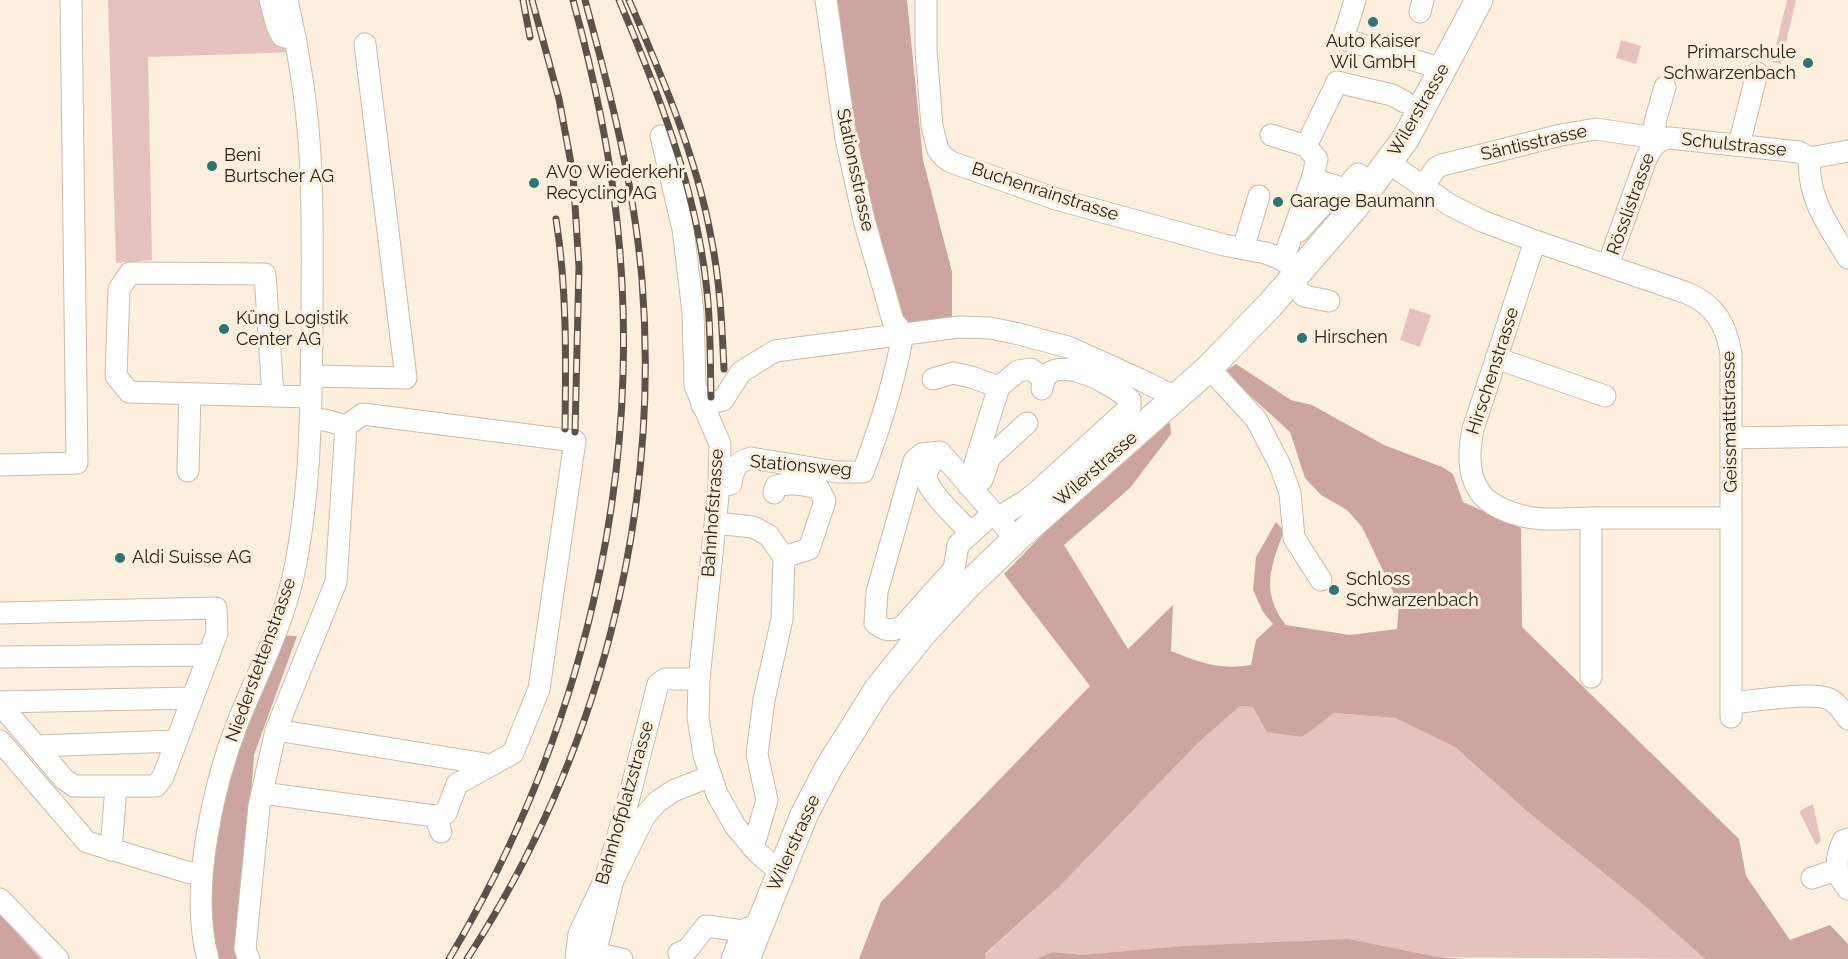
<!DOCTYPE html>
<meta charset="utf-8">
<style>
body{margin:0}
canvas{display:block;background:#fdefde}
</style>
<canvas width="1848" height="959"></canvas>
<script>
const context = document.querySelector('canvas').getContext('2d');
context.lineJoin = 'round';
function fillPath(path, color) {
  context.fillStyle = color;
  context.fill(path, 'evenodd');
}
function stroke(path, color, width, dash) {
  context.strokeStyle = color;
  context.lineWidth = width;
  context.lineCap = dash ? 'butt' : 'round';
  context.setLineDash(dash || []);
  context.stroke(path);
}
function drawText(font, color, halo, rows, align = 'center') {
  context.font = font + ' Raleway,sans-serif';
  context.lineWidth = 6;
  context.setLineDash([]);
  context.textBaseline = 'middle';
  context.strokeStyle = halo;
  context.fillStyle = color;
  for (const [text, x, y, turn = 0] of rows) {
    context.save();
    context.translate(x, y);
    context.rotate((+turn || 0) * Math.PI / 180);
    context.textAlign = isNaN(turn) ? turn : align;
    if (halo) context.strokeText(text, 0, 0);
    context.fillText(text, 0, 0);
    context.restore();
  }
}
fillPath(new Path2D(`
 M108 0H287L298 52 148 57 152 260 116 263Z
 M1787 0H1796L1781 64 1772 62Z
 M1621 40 1641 46 1636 64 1616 58Z
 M1410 308 1431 315 1420 347 1400 340Z
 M1240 706 1253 707 1302 736 1334 713 1395 718 1455 747 1529 813 1646 907 1705 959 1083 955 1053 952 1034 959H986L985 955 1059 887 1197 744Z
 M1813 804 1821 841 1816 845 1800 813 1801 810Z`), '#e6c2be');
fillPath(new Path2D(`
 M828 0H907L923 160 952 272V318L908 326 894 316 847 134Z
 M1236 364 1291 400 1312 405 1384 445 1442 467 1453 474 1463 502 1521 528 1522 627 1739 839 1746 876 1790 940 1830 925 1848 944V959H1705L1646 907 1529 813 1455 747 1395 718 1334 713 1302 737 1267 732 1253 707 1240 706 1197 744 1059 887 985 954 986 959H859L881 902 1090 686 1004 574 1046 531 1170 422 1171 434 1130 488 1064 545 1128 649 1173 605 1171 651C1201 663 1219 670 1251 665L1256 640 1273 624 1263 612 1253 590 1256 557 1276 522 1284 531C1271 566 1260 592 1286 625L1350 635 1397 629 1399 604 1362 527 1347 510 1321 495 1305 478 1290 432 1233 380 1227 370Z
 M274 635 297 636 254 755 240 945 246 959H208L210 823Z
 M0 915 41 959H0Z
 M1348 939 1437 957 1465 959H1034L1053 952 1083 955 1183 946Z`), '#cca5a1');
const minor = new Path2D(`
 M270 0 277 26 282 36 296 40
 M826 0 846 139 864 220 893 321 903 333
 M926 0V50L932 126 938 150 944 157 951 162 1056 199 1224 245 1266 253 1283 260 1298 272
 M1355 0 1343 39 1433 66 1442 70
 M1420 12 1423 0
 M1271 135 1306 146
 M661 136 683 229 693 312 695 386 720 444 719 486 699 679 698 717 704 755 717 794 735 826 758 853 780 872
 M1655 144V122L1665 87
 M1739 145 1757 73
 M1810 158C1806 196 1829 227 1848 258
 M1389 163 1450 205 1482 221 1535 241 1687 293C1715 305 1726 324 1731 354V717
 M1373 184 1358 174 1345 189 1312 179 1317 159 1306 146 1337 82 1392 95 1405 102
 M1423 187 1436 168 1442 165 1561 135 1596 129 1643 136 1655 144
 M1298 232 1328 199 1333 185
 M1535 241 1473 429C1468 453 1467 481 1486 499 1494 506 1508 512 1519 515 1542 522 1569 518 1592 518 1639 518 1685 518 1731 518
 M1243 249 1259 196
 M1283 260 1312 179
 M1608 265 1646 159C1652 147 1656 140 1670 138L1799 152 1810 158 1848 151
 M1290 282 1304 296 1329 301
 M1496 358 1605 396
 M1209 368 1256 419 1280 465 1290 493 1294 538 1321 580
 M311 376 406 378 365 44
 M933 379 953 373 971 377 999 387
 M273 396 265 274 130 273 119 289 116 376 129 392 311 397
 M702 405 723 400 741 372 775 351 959 327 990 328 1019 334 1068 347 1139 379 1167 393 1173 400
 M346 426 363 414 575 441 539 689 513 753 457 784 446 813 435 816
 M1731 438 1848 436
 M945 458 933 461C927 468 924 478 930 487 938 501 959 520 971 533
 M0 465 77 463 71 0
 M188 471 190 394
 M982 480 990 457 1027 423
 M968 485 999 387 1018 371 1031 369 1043 379
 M720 486 731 484C733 469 736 462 751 458L837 472H863C880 427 895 381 903 333
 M774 493 776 486C791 482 804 484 819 489L825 501 809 549 784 557
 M993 513 958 545 954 569 903 626C892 632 885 631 875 623L877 592 914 461 922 454 940 452 1016 539
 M997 518 1024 502 1039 490 1130 407V400C1113 384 1046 346 1042 389
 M1591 518V677
 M715 523 753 527 768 535 784 557 782 619 764 700 757 754 767 800 753 848
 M0 613 216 608 217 633 163 777 156 786H74L64 779 0 704
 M0 657 209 655
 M0 702 192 698
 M1732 703C1753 701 1812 691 1829 699 1838 703 1843 712 1848 719
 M276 730 492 765
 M0 741 87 842 187 872 202 874
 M36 746 176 741
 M262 793 435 816 441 832
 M1848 839 1843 841C1835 859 1834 874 1848 889
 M111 850 116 787
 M1812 878 1836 870
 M0 899 58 959
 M594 953 622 959
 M679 953 688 949 706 926 743 931 748 928 757 931
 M208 959C189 890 213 785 239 719 258 673 282 626 293 577 311 494 311 411 312 327 312 277 313 226 311 175 309 116 300 57 287 0
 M249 959 245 949 259 806 276 730 336 582 346 426 325 420H311
 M576 959 579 934 606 877 630 794 658 684 665 679H699
 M591 959 599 938 613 880 644 817 657 802 673 791 711 776
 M732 959 743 931`);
const major = new Path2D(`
 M746 959 804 815 829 767 878 689 923 633 967 586 1016 539 1209 368 1270 305 1354 208 1406 138 1479 0`);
stroke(minor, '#ccbba7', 23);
stroke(major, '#ccbba7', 29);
stroke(minor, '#fff', 21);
stroke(major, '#fff', 27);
const rail = new Path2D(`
 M523 0 530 37
 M532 0 559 99 573 174 579 267 575 432
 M619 0C657 90 695 185 706 283 711 320 710 359 711 397
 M629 0C662 77 696 155 711 237 720 281 722 325 724 369
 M556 219C567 289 566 358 565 429
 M449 959C581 738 645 478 617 221 609 146 593 73 573 0
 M467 959C597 759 661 519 642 280 634 184 610 92 585 0`);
stroke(rail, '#5b5349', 7);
stroke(rail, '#fdefde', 4.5, [14]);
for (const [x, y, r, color] of [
 [1373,22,6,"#2d7673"],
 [1808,63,6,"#2d7673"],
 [212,166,6,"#2d7673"],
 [534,183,6,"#2d7673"],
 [1278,202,6,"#2d7673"],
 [224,329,6,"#2d7673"],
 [1302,338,6,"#2d7673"],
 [120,558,6,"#2d7673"],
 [1334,590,6,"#2d7673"]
]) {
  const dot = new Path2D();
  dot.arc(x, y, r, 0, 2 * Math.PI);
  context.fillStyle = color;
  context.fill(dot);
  stroke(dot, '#fdefde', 2);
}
drawText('18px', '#28221a', '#fdefde', [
 ["Auto Kaiser",1373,42,"center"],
 ["Wil GmbH",1373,63,"center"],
 ["Primarschule",1796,53,"right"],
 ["Schwarzenbach",1796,74,"right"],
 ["Beni",224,156],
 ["Burtscher AG",224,177],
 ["AVO Wiederkehr",546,173],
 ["Recycling AG",546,194],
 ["Garage Baumann",1290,202],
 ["Küng Logistik",236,319],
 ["Center AG",236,340],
 ["Hirschen",1314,338],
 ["Aldi Suisse AG",132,558],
 ["Schloss",1346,580],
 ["Schwarzenbach",1346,601]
], 'left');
drawText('18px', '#28221a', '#fdefde', [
 ["Wilerstrasse",1419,110,-60],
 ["Säntisstrasse",1534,143,-13],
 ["Schulstrasse",1734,145,6],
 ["Stationsstrasse",855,170,78],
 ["Buchenrainstrasse",1045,192,18],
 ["Rösslistrasse",1631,204,-70],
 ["Hirschenstrasse",1493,371,-72],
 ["Geissmattstrasse",1730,422,-91],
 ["Stationsweg",801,466,5],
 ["Wilerstrasse",1096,469,-41],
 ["Bahnhofstrasse",713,513,-86],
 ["Niederstettenstrasse",261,660,-70],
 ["Bahnhofplatzstrasse",625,803,-74],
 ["Wilerstrasse",794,843,-66]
]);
</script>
